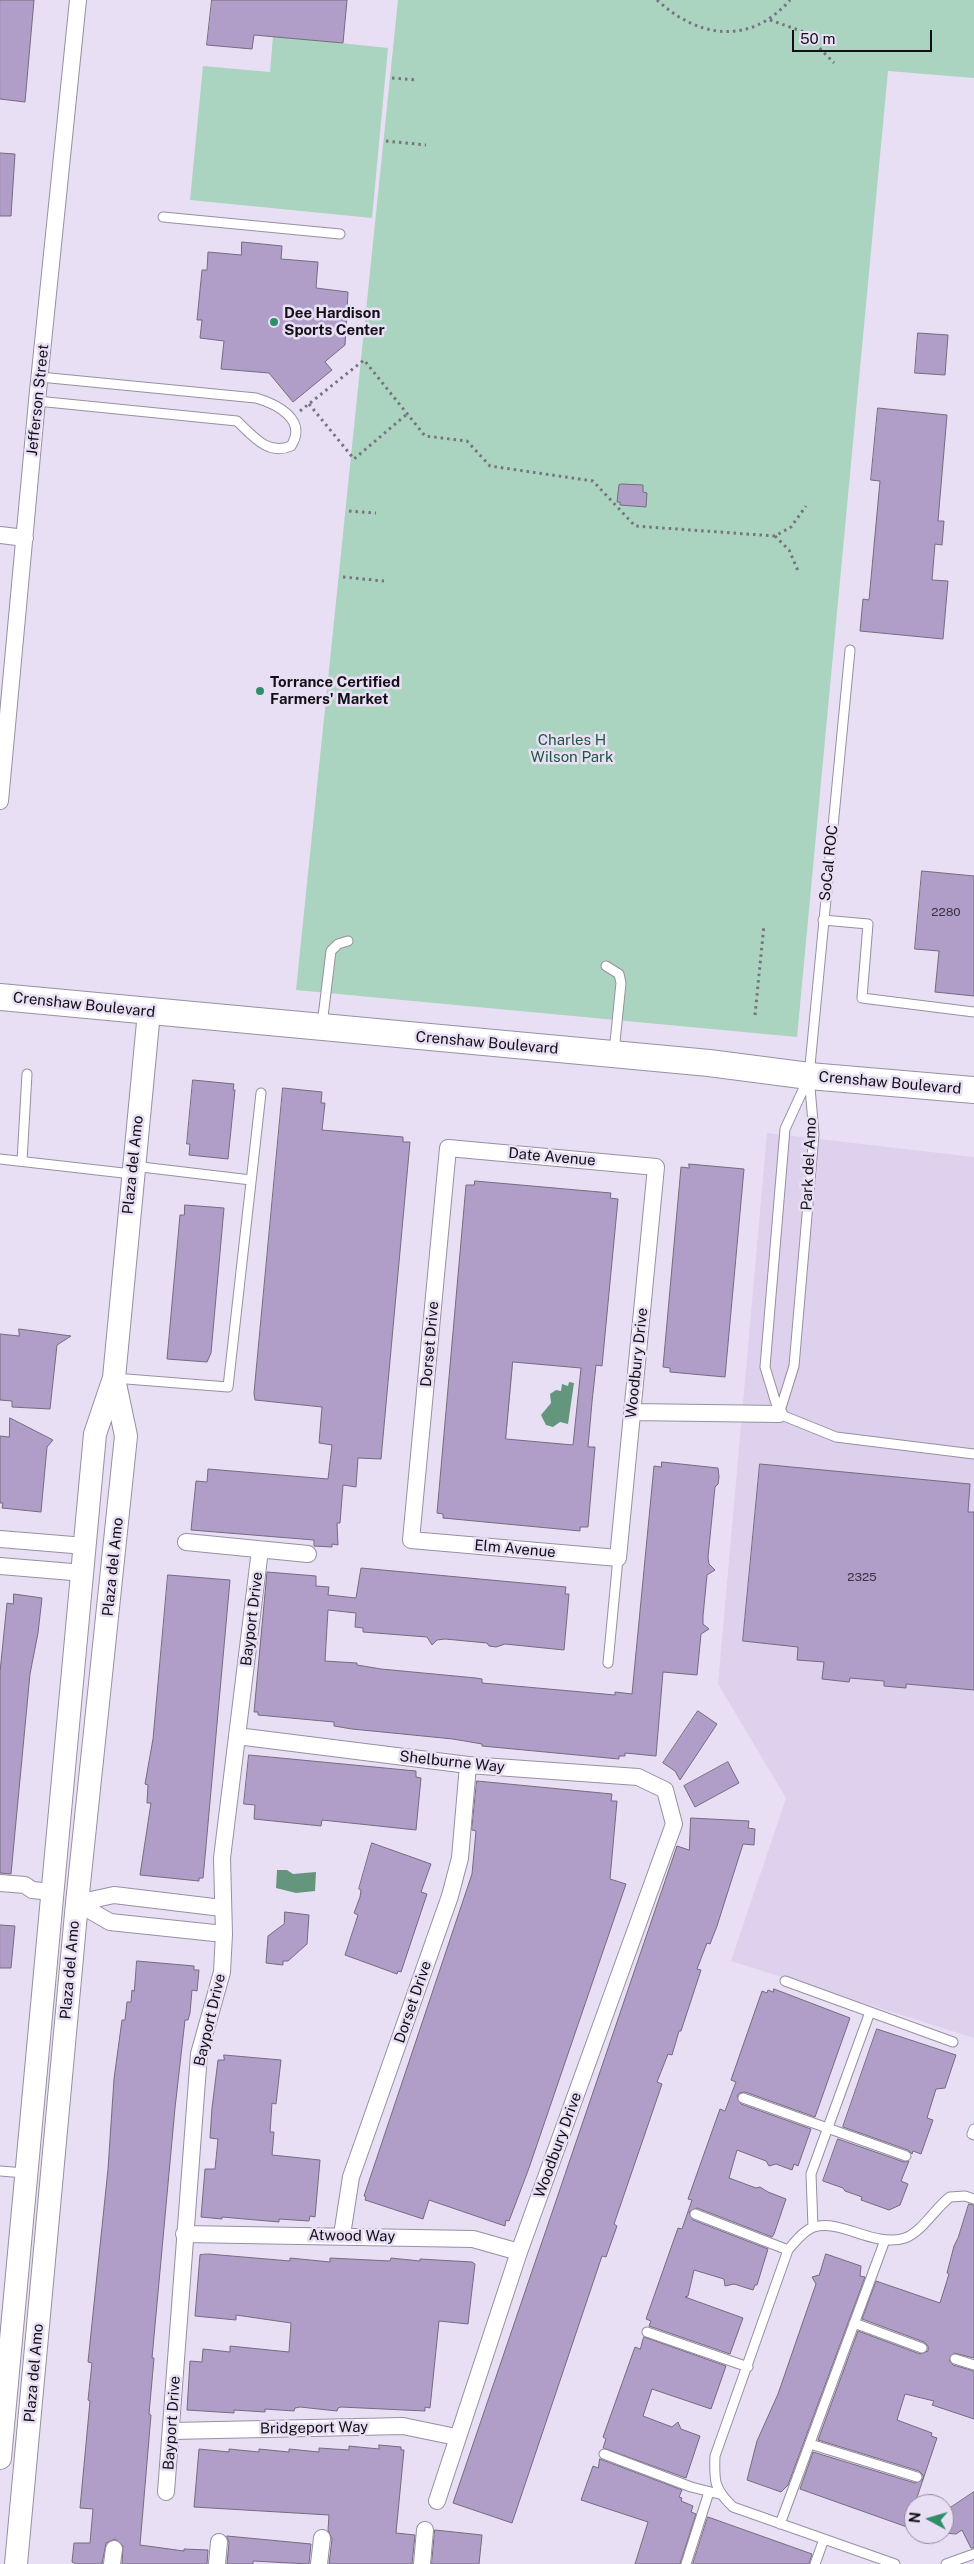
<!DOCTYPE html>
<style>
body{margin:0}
#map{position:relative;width:974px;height:2564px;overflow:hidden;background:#e8dff4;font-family:"Public Sans",sans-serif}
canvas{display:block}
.north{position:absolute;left:904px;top:2494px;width:50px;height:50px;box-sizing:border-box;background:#e8dff4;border:1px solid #928c9b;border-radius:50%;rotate:276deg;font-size:14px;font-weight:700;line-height:20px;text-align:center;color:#120f16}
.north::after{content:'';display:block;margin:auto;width:18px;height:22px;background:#2d8e67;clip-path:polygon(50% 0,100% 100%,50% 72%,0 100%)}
.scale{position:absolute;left:792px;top:30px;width:140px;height:22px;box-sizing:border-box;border:2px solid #120f16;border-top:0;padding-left:6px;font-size:15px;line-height:18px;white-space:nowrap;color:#120f16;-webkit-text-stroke:4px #e8dff4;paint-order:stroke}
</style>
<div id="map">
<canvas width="974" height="2564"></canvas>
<div class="north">N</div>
<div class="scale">50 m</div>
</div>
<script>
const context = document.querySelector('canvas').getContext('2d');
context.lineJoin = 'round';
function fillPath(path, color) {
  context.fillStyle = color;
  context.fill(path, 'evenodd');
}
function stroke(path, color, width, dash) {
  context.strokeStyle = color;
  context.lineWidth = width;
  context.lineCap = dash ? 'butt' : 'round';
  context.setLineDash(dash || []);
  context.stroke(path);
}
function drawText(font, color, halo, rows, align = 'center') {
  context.font = font + ' "Public Sans",sans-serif';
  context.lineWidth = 5;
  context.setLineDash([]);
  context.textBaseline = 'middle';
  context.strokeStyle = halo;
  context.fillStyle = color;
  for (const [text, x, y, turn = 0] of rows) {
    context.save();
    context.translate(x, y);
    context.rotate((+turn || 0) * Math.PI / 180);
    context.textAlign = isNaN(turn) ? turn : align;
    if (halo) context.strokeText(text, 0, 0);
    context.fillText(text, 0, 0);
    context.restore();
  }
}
fillPath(new Path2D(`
 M767 1133 974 1157V2038L731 1961 786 1798 718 1684Z`), '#ddd1ed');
fillPath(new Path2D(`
 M398 0H974V78L888 71 797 1037 296 990Z
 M273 36 388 48 372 218 190 200 203 66 270 72Z`), '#aad4bf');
fillPath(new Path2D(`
 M569 1382 574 1383 568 1424 560 1422 553 1427 546 1425 541 1415 551 1403 550 1394 556 1390 561 1391 562 1384 568 1386Z
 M277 1870H287L293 1874 316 1872 315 1891 296 1893 276 1888Z`), '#64967e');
const building = new Path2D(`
 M0 0H34L25 102 0 99Z
 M212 0H347L343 43 254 35 252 49 207 45Z
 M0 153 15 154 11 216H0Z
 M242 242 282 246 281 259 318 262 316 288 348 292 345 345 327 360 325 362 332 370 293 402 269 373 221 369 224 341 200 338 202 320H197L202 270H207L208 252 241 255Z
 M918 333 948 335 945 375 915 373Z
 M878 408 947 415 938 521H944L942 545 935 544 932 580 948 581 943 639 860 631 863 599 869 600 880 481 871 480Z
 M622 484 643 485V492L647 493 646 507 620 505V502H617L619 485Z
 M922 871 974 876V996L935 992 939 951 915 949Z
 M193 1080 234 1084 233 1090H235L228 1159 189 1155 190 1144H187Z
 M283 1088 322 1092 321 1103H325L322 1130 403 1137V1142H410L381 1459 358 1458 356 1487 343 1485 340 1523H337L338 1545 332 1544V1547L314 1546V1540L191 1530 196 1481 207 1482 208 1469 328 1479 332 1445 319 1443 322 1407 255 1400 254 1394Z
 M689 1164 744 1169 725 1377 670 1372V1368L663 1367 681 1167 689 1168Z
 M475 1181 611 1193 610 1198 618 1199 602 1366 596 1365 592 1402 588 1447H595L588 1527H580V1531L443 1518V1514L437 1513 466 1185H474ZM513 1362 581 1368 573 1445 506 1439Z
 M185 1205 224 1208 211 1353 207 1362 167 1359 180 1215H184Z
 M19 1329 71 1336 57 1345 50 1409 12 1407V1401L0 1400V1334L19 1336Z
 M10 1418 53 1440 47 1447 41 1512 2 1508 3 1503H0V1436L9 1437Z
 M662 1462 718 1468 719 1477 718 1484 715 1487 708 1557 709 1564 715 1570 707 1575 703 1616V1624L709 1629 701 1634 697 1675 663 1672 656 1756 625 1753V1756H619V1759L482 1746V1744L453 1739 352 1729 334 1726V1722L258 1715V1712H254L267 1572 316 1576V1586L329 1587 328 1595 356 1598 361 1568 566 1587 565 1594H569L564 1650 505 1644 496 1647 489 1646 487 1643 445 1639 437 1640 432 1645 427 1637 363 1632V1628L355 1627 356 1613 328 1610 325 1661 357 1663V1665L381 1669 476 1678 482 1679V1683L615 1695V1692L632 1694 654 1466 661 1467Z
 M760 1464 970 1484 968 1512H974V1690L906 1684V1688L884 1686V1681L850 1678 849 1682 822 1679 824 1662 797 1660 798 1647 743 1641Z
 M168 1575 230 1580 205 1857 203 1878H199V1881L140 1875 151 1803H147L148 1785 145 1784 153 1739Z
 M14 1594 42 1598 38 1633 30 1674 11 1874 0 1873V1672L7 1603 13 1604Z
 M698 1711 717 1724 680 1780 675 1771 663 1763Z
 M249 1755 416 1771V1777L421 1778 416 1830 322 1820 321 1826 254 1819 255 1805 244 1804Z
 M728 1762 739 1783 695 1807 684 1786Z
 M477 1781 612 1794 611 1801H617L610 1879 626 1884 529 2168 509 2221 506 2220 505 2226 429 2200 423 2219 365 2200 366 2197 364 2196 472 1874 476 1831 472 1830Z
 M691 1818 749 1821 748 1828 755 1829 754 1845 743 1844 717 1926 710 1944 707 1943 697 1969 701 1970 681 2031H679L672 2055 668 2054 657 2082 662 2084 614 2224 617 2226 606 2257 602 2256 512 2523 453 2503 677 1846 689 1850Z
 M372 1843 431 1864 421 1892 427 1894 401 1972 398 1971 397 1974 345 1955 358 1915 354 1913 360 1897 361 1890 359 1889Z
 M285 1912 309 1915 307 1944 288 1961H283V1965L266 1963 268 1936 284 1924Z
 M0 1925 15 1926 11 1968H0Z
 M137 1961 194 1966V1970H199L197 1991 192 1990 190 2013 188 2020H185L175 2108 152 2358H154L149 2414 151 2415 140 2545 184 2551V2549L208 2550 207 2564H122L123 2546 115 2539 106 2543 102 2564H76L72 2562 74 2543H90L93 2509 80 2508 90 2401 88 2400 92 2363 88 2362 108 2169 114 2079 122 2020H125L127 2002H131L132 1990 134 1991Z
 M774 1989 850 2018 815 2117 745 2092 739 2093 737 2096 741 2104 811 2129 798 2166 794 2164 792 2170 776 2164 769 2166 766 2161 737 2150 729 2178 756 2188 760 2187 768 2192 786 2199 774 2234 772 2237 697 2208 689 2212 693 2220 768 2249 757 2285H755L753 2290 734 2284 725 2286 724 2279 694 2270 688 2296 685 2297 743 2318 730 2354 649 2326 651 2321 646 2319 678 2228 682 2229 692 2200 688 2199 720 2109 725 2111 736 2082 731 2080 762 1991 767 1993 768 1990 773 1992Z
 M877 2029 956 2055 945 2088 936 2089 927 2118 933 2120 921 2154 913 2151 912 2154 908 2150 843 2127Z
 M224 2055 281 2060 276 2104 272 2103 270 2132H274L272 2155 320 2160 315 2217 310 2216 309 2221 279 2219V2222L222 2217V2219L201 2217 205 2169H215L218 2139 210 2138 212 2108 218 2060H224Z
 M838 2139 904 2162 909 2161 901 2181 908 2184 900 2205 889 2210 861 2200 862 2197 845 2191 843 2188 823 2181Z
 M969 2204 974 2205V2358L954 2353 949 2360 953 2365 974 2371V2419L932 2405 934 2401 905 2394 897 2420 932 2433 931 2436 937 2438 907 2527 800 2489 813 2452 915 2483 923 2479V2475L919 2471 818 2440 858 2331 920 2354 928 2351V2346L924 2342 862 2319 876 2281 940 2303 949 2274 947 2273 954 2246 958 2238Z
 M208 2254 290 2261V2258L330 2262V2258L390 2261 391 2258 420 2261V2259L472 2262 475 2264 468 2324 439 2321 430 2408 425 2407V2411L341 2407 338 2408 337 2411 300 2407 295 2408 294 2411 265 2409V2412L234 2410V2413L187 2410 190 2361 202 2362 203 2349 230 2352V2346L289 2352 291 2323 236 2315V2320L195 2316 200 2255Z
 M826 2254 861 2266 860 2276 865 2277 788 2485 781 2492 747 2480 757 2441 778 2394 816 2284 812 2277 819 2275Z
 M644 2337 726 2366 711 2409 652 2389 643 2416 672 2427 678 2422 681 2429 700 2436 686 2478 603 2448 606 2439 603 2437 635 2347 640 2349Z
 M379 2445 401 2447V2450H404L396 2533 415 2535 412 2564H329L332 2539 328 2530 329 2515 194 2507 199 2449 229 2452V2449L259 2452V2449L289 2452V2449L319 2452V2448L349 2450V2446L379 2449Z
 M600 2459 682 2490 679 2497 682 2498 681 2501 693 2506 691 2512 696 2514 680 2564H635L648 2522 581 2500 593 2466 598 2468Z
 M974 2492V2548H971L962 2530 956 2534 944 2533V2512Z
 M708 2517 812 2554 809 2564H693Z
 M435 2530 482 2535 479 2564H432Z
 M227 2536 311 2544 309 2564 253 2561V2564H227L229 2543Z`);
fillPath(building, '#b09dc8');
stroke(building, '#746c7e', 1);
const lane = new Path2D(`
 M163 217 340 234
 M37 401 237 421C253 436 268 456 291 446 308 420 277 404 256 398L40 377
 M823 920 868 924 862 998 974 1012
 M606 966 619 974 621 983 614 1052
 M322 1025 331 951 338 944 348 941
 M0 1159 132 1174
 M22 1161 27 1074
 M133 1166 251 1180
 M114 1378 228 1387 261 1093
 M779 1413 765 1367 785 1129 808 1079
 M779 1414 794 1366 814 1134 809 1076 850 650
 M779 1414 836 1437 974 1454
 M608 1663 618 1558
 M785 1981 953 2042
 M743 2098 906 2156
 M974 2129 972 2134 974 2135
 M0 2171 25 2173
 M695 2214 788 2250
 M813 2227 811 2174 870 2012
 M854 2323 922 2348
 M647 2332 748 2367
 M955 2359 974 2365
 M810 2444 917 2477
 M604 2454 691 2487 719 2494
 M780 2524 885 2240
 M686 2564 709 2492
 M815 2564 824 2539
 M895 2564 733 2507C714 2489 714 2481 715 2456L788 2250C795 2242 804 2230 814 2227 842 2219 874 2248 905 2238 923 2231 935 2208 950 2197L965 2196 974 2199
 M946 2564 974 2554`);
const street = new Path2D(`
 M0 535 25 538
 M0 801 37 401 78 0
 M448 1148 656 1167 618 1558 411 1540Z
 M632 1412 779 1414
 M0 1539 85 1546
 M186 1542 308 1554
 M0 1566 84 1573
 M237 1736 468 1765 638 1777 665 1790 674 1824 519 2252 437 2501
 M0 1883 25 1885 32 1890 52 1892
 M77 1903 110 1922 224 1934
 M77 1903 114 1895 222 1908
 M184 2234 473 2239 519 2252
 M342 2235 351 2177 450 1896 460 1858 468 1765
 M172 2431 403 2426 456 2437
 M166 2492 199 2054 222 1972 224 1934 222 1858 260 1550
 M112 2564 114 2549
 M217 2564 219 2542
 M319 2564 322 2538
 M422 2564 425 2530`);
const secondary = new Path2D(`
 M0 2458 95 1434 114 1378 149 1012
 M16 2564 77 1903 126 1436 114 1379`);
const primary = new Path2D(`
 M0 997 709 1063 809 1076 974 1090`);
stroke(lane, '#978fa2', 11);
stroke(street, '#978fa2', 18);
stroke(secondary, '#978fa2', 24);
stroke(primary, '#978fa2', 28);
stroke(new Path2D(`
 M657 0C698 38 750 46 790 0
 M770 20 804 32 834 63
 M392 78 418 80
 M386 141 426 145
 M309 404 354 459 407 414
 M300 411 364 360 425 436 467 441 490 466 593 481 635 526 775 536 791 527 806 506
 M349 511 376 513
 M775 536 789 550 799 573
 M343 577 384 581
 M755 1015 764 925`), '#787380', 3, [2.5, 4]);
stroke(lane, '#fff', 9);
stroke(street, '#fff', 16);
stroke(secondary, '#fff', 22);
stroke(primary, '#fff', 26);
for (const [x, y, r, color] of [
 [274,322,5,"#2d8e67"],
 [260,691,5,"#2d8e67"]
]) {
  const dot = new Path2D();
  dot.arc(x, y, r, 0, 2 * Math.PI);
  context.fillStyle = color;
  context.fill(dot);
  stroke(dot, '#e8dff4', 2);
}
drawText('12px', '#3a3242', null, [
 ["2280",946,912],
 ["2325",862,1577]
]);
drawText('bold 15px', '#120f16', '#e8dff4', [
 ["Dee Hardison",284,313],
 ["Sports Center",284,330],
 ["Torrance Certified",270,682],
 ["Farmers' Market",270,699]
], 'left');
drawText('15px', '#120f16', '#e8dff4', [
 ["Jefferson Street",38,400,-84],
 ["SoCal ROC",829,863,-84],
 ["Crenshaw Boulevard",84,1005,6],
 ["Crenshaw Boulevard",487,1043,5],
 ["Crenshaw Boulevard",890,1083,5],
 ["Date Avenue",552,1157,5],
 ["Park del Amo",809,1164,-87],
 ["Plaza del Amo",133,1165,-84],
 ["Dorset Drive",430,1344,-85],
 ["Woodbury Drive",637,1363,-84],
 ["Elm Avenue",515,1549,5],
 ["Plaza del Amo",113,1567,-84],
 ["Bayport Drive",252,1619,-83],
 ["Shelburne Way",452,1762,6],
 ["Plaza del Amo",70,1970,-85],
 ["Dorset Drive",413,2002,-71],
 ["Bayport Drive",210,2020,-77],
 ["Woodbury Drive",558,2145,-70],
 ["Atwood Way",352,2236,1],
 ["Plaza del Amo",34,2373,-85],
 ["Bayport Drive",172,2423,-86],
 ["Bridgeport Way",314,2428,-1]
]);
drawText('15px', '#1b583f', '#e8dff4', [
 ["Charles H",572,740],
 ["Wilson Park",572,757]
]);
</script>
